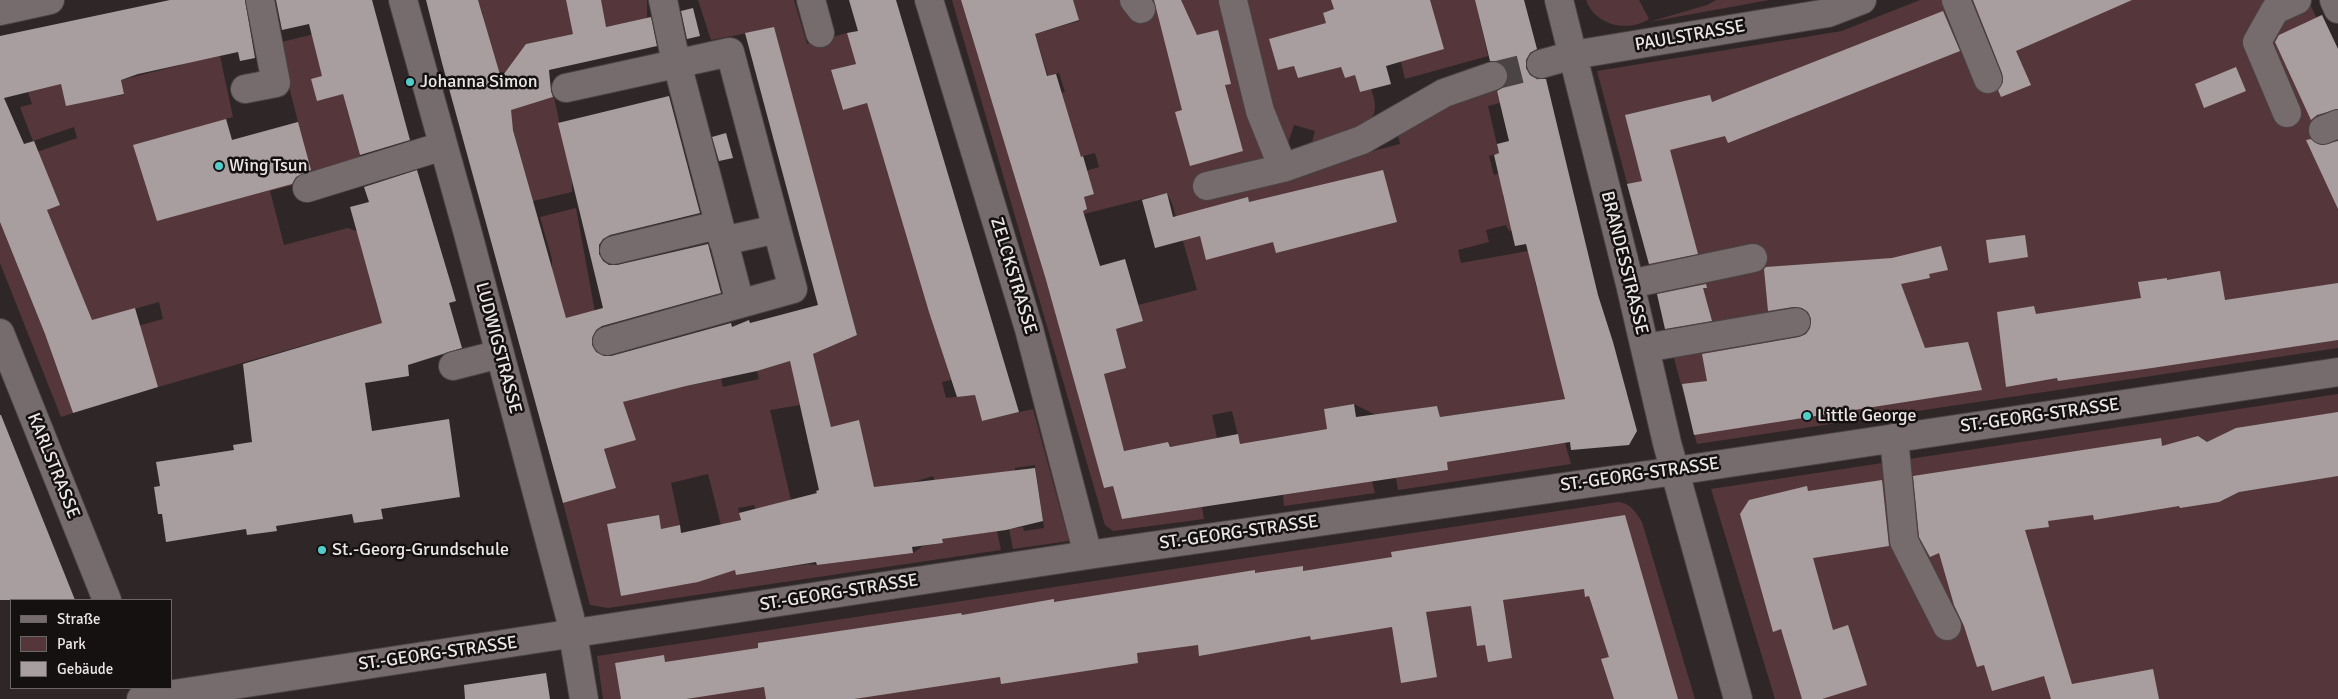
<!DOCTYPE html>
<meta charset="utf-8">
<style>
body{margin:0}
#map{position:relative;width:2338px;height:699px;overflow:hidden;background:#2f2727;font-family:Signika,sans-serif}
canvas{display:block}
.legend{position:absolute;left:10px;top:599px;width:162px;height:90px;box-sizing:border-box;background:#151111;border:1px solid #6b6667;margin:0;padding:6px 9px;list-style:none;font-size:15px;color:#ece6e7}
.legend li{display:flex;align-items:center;gap:10px;height:25px}
.legend b{width:25px;border:1px solid #6b6667}
</style>
<div id="map">
<canvas width="2338" height="699"></canvas>
<ul class="legend">
<li><b style="height:6px;background:#776c6d"></b>Straße</li>
<li><b style="height:14px;background:#55373b"></b>Park</li>
<li><b style="height:14px;background:#a99e9f"></b>Gebäude</li>
</ul>
</div>
<script>
const context = document.querySelector('canvas').getContext('2d');
context.lineJoin = 'round';
function fillPath(path, color) {
  context.fillStyle = color;
  context.fill(path, 'evenodd');
}
function stroke(path, color, width, dash) {
  context.strokeStyle = color;
  context.lineWidth = width;
  context.lineCap = dash ? 'butt' : 'round';
  context.setLineDash(dash || []);
  context.stroke(path);
}
function drawText(font, color, halo, rows, align = 'center') {
  context.font = font + ' Signika,sans-serif';
  context.lineWidth = 5;
  context.setLineDash([]);
  context.textBaseline = 'middle';
  context.strokeStyle = halo;
  context.fillStyle = color;
  for (const [text, x, y, turn = 0] of rows) {
    context.save();
    context.translate(x, y);
    context.rotate((+turn || 0) * Math.PI / 180);
    context.textAlign = isNaN(turn) ? turn : align;
    if (halo) context.strokeText(text, 0, 0);
    context.fillText(text, 0, 0);
    context.restore();
  }
}
fillPath(new Path2D(`
 M478 0H566L569 14 601 0H647V18L526 44 536 102 554 97 572 181V192L533 201 502 89 506 72 497 74 473 16 483 15Z
 M698 0H794L807 44 847 33 856 64 831 71 843 110 867 103 951 380 942 382 946 398 975 395 982 421 1033 409 1069 541 1013 549 1009 529 1023 527 1024 531 1044 528 1035 465 1015 468V475L937 488 933 476 914 482 900 490 869 497 858 421 831 427 813 354 857 335 774 28 711 40Z
 M952 0H961L1046 280 1104 488 1113 486 1122 519 1202 507 1204 519 1113 531 1105 525Z
 M1073 0H1220L1265 163 1198 196 1400 144 1396 125 1495 86 1500 103 1488 106 1499 153 1489 156 1494 175 1508 171 1503 196 1507 210 1517 208 1521 228 1509 231 1506 225 1486 230 1489 242 1458 250 1461 263 1528 251 1537 290 1553 287 1584 393 1558 400 1440 417 1437 406 1376 415 1354 404 1324 409 1327 429 1262 440 1250 484 1232 411 1212 415 1217 438 1170 447 1168 442 1123 451 1104 374 1126 368 1116 329 1143 321 1138 305 1197 290 1172 203 1167 193 1084 214 1083 211 1087 209 1084 197 1094 194 1089 177 1081 179 1079 173 1099 167 1095 153 1072 159 1054 95 1065 92 1059 73 1048 76 1037 40 1028 36 1079 21Z
 M1238 0H1331L1334 9 1323 13 1326 23 1270 39 1278 70 1294 66 1298 78 1341 67 1345 78 1355 75 1360 92 1371 89C1374 98 1377 107 1373 116 1367 128 1324 146 1312 142L1315 131 1294 125 1288 143 1281 135Z
 M1430 0H1475L1488 56 1405 79 1401 62Z
 M1586 0H1639L1649 19C1627 33 1595 25 1586 0Z
 M1716 0H1769L1649 22 1707 5Z
 M1920 0H2308L2316 17 2322 15 2338 49V348L1697 444 1597 71 1842 31Z
 M342 27 343 94 363 167 270 191 284 245 348 228 358 232 387 296 375 299 382 323 158 387 148 355 134 327 163 319 159 302 92 321 47 210 60 205 37 152 77 138 74 127 33 141 20 107 32 104 28 92 61 84 63 91 107 82 110 97 124 95 121 80 181 65 178 48 192 45 196 61 220 56 233 117 226 119 232 140 298 122 278 43Z
 M576 208 612 405 686 386 721 379 723 387 759 379 757 371 790 361 800 405 770 410 791 500 760 520 754 505 738 508 741 520 721 525 708 474 671 483 680 525 661 529 658 515 622 521 610 536 621 596 691 583 735 570 737 575 808 564 817 565 913 553 923 546 942 543V539L997 531 1001 550 608 608 590 605 563 503 616 488 604 449 636 440 631 425 590 411 552 271V259L540 217Z
 M0 222 45 334 73 413 61 417 0 263Z
 M2338 394V699H1775L1711 489Z
 M1565 443 1571 464 1398 490 1396 478 1448 470 1447 462Z
 M1372 481 1375 493 1284 506 1283 495Z
 M1618 502C1631 503 1636 513 1642 522L1695 699H603L597 656Z`), '#55373b');
fillPath(new Path2D(`
 M170 0H245L255 58 240 61 238 52 138 74 121 80 124 94 66 106 61 84 4 98 24 144 34 141 60 205 47 210 92 320 135 308 158 387 73 413 45 334 0 222V36Z
 M276 0H372L410 140 360 155 343 94 317 101 311 79 322 76 309 24 282 30Z
 M426 0H478L501 78 526 44 573 34 566 0H601L606 27 651 17 657 46 549 70 551 91 553 97 511 110 513 130 566 318 603 308 558 123 669 96 700 213 610 235 603 239 599 245V254L603 261 609 265H617L708 244 721 293 602 326 596 330 592 338V345L596 352 604 356H611L731 323 732 327 749 320 750 323 818 305 745 33 774 27 857 335 813 354 831 427 859 420 874 487 1035 468 1043 521 1006 530 942 539 943 543 912 547 913 553 817 565 816 562 736 575 735 570 698 582 621 596 607 524 659 515 661 529 680 525 681 533 741 520 739 513 817 493 816 491 819 490 790 361 757 371 686 386 623 402 636 440 604 449 616 488 563 503 442 63Z
 M849 0H896L1019 412 982 421 975 395 957 397 929 312 867 103 843 110 831 70 856 64 847 33 858 31Z
 M961 0H1073L1079 20 1035 34 1047 76 1056 74 1081 157 1083 156 1094 194 1084 197 1087 209 1083 211 1100 266 1125 259 1143 321 1116 329 1126 368 1104 374 1124 451 1168 442 1170 447 1238 434 1240 444 1327 429 1324 409 1354 404 1356 417 1437 406 1440 417 1565 399 1526 244 1515 246 1494 155 1499 153 1497 144 1509 141 1497 91 1505 86 1508 78V71L1503 64 1496 61H1490L1475 0H1524L1537 49 1530 53 1526 60V68L1530 75 1537 79H1546L1598 295 1613 342 1637 431 1629 445 1571 450 1570 442 1447 462 1448 470 1122 519 1113 486 1104 488 1046 280Z
 M1154 0H1181L1197 35 1218 30 1231 84 1225 85 1243 151 1190 166 1175 112 1182 110Z
 M1331 0H1430L1444 49 1386 66 1391 84 1360 92 1355 75 1345 78 1341 67 1298 78 1294 66 1278 70 1269 39 1326 23 1323 13 1334 9Z
 M1973 0H2132L2016 51 2031 85 2001 97 1998 90 2003 82 2002 73Z
 M693 8 700 36 687 39 681 11Z
 M1943 11 1960 51 1728 143 1725 136 1670 150 1698 254 1649 264 1627 184 1642 181 1625 115 1710 95 1712 102Z
 M2322 15 2338 49V109L2317 115 2311 120 2275 42 2279 35Z
 M2236 67 2246 91 2204 108 2195 84Z
 M226 119 232 140 298 122 311 170 296 177 292 184 157 221 133 145Z
 M726 133 733 158 719 161 712 137Z
 M2311 139 2321 145 2338 141V209L2306 140Z
 M417 170 456 301 449 303 462 348 408 365 409 376 365 383 372 431 449 419 460 497 381 509 383 519 354 523 352 514 276 526 277 531 247 535 246 529 166 542 162 514H158L154 487 160 486 156 462 234 450 233 445 252 442 243 364 382 323 350 207 369 202 364 187Z
 M1383 170 1397 222 1276 253 1273 242 1206 260 1200 236 1155 248 1142 200 1167 193 1173 217 1248 197 1249 202Z
 M2025 235 2028 257 1989 263 1986 240Z
 M1941 246 1948 270 1929 274 1930 278 1901 284 1925 348 1968 342 1982 390 1694 435 1682 384 1707 381 1702 354 1799 337 1806 334 1810 328 1811 319 1808 312 1802 308 1793 307 1768 311 1764 269 1766 267 1892 258Z
 M2220 271 2225 300 2338 283V340L2152 368 2058 381 2057 378 2006 387 1997 312 2034 306 2036 314 2141 298 2138 282 2167 278V280Z
 M1706 284 1707 288H1703L1712 321 1665 329 1657 294Z
 M2338 412V476L2239 492 2219 502 2180 508 2179 506 2094 520 2093 515 2048 521 2049 527 2025 530 2072 684 2153 669 2159 699H2051L2044 676 1992 691 1984 665 1977 667 1964 626 1954 605 1939 553 1930 557 1919 537 1913 476 2161 438 2162 446 2198 436 2207 442 2236 428Z
 M0 415H1L75 600H0Z
 M1882 480 1889 546 1813 558 1833 630 1848 625 1867 685 1822 699H1802L1781 629 1773 632 1740 514 1749 500 1807 486 1808 491Z
 M1625 515 1678 699H1614L1601 659 1609 657 1589 596 1585 597 1584 589 1503 600 1512 658 1488 662 1485 645 1477 646 1471 606 1426 612 1437 677 1401 683 1392 627 1311 640 1310 636 1199 656 1198 645 1137 653 1138 663 1001 684 1000 677 854 699H766L764 687 686 699H621L615 663 664 655 665 662 758 648V643L961 613 962 615 1054 599V602L1255 570V573L1303 566V571L1392 557 1391 552Z
 M546 673 550 699H465L464 685Z`), '#a99e9f');
stroke(new Path2D(`
 M1493 76 1541 64`), '#4b4444', 28, [28, 14]);
const minor = new Path2D(`
 M403 0 467 230 570 617 584 699
 M663 0 673 48 740 303
 M811 0 820 33
 M929 0 1029 329 1088 555
 M1134 0 1141 9
 M1559 0 1630 284 1667 443 1738 699
 M1956 0 1988 79
 M2334 0 2338 9
 M1233 1 1260 111 1283 168
 M0 11 50 0
 M1541 64 1573 55 1828 13 1862 0
 M566 88 730 52 777 229 723 241
 M245 89 276 83 260 0
 M2287 113 2257 42 2275 10 2297 0
 M2323 130 2338 124
 M1207 186 1283 168 1362 140 1444 93 1493 76
 M307 188 443 146
 M614 250 718 225
 M1630 284 1753 258
 M0 333 107 600
 M607 341 793 289 777 229
 M1645 348 1796 322
 M453 366 500 354
 M1894 438 1904 541 1947 626
 M141 699 1088 555 1675 471 2338 372`);
stroke(minor, '#4a4344', 30);
stroke(minor, '#776c6d', 28);
for (const [x, y, r, color] of [
 [410,82,5,"#53cdc9"],
 [219,166,5,"#53cdc9"],
 [1807,416,5,"#53cdc9"],
 [322,550,5,"#53cdc9"]
]) {
  const dot = new Path2D();
  dot.arc(x, y, r, 0, 2 * Math.PI);
  context.fillStyle = color;
  context.fill(dot);
  stroke(dot, '#151111', 2);
}
drawText('18px', '#ece6e7', '#151111', [
 ["PAULSTRASSE",1690,36,-10],
 ["BRANDESSTRASSE",1624,263,76],
 ["ZELCKSTRASSE",1013,276,73],
 ["LUDWIGSTRASSE",498,348,75],
 ["ST.-GEORG-STRASSE",2040,416,-8],
 ["KARLSTRASSE",53,466,68],
 ["ST.-GEORG-STRASSE",1640,475,-8],
 ["ST.-GEORG-STRASSE",1239,533,-8],
 ["ST.-GEORG-STRASSE",839,593,-9],
 ["ST.-GEORG-STRASSE",438,654,-8]
]);
drawText('18px', '#ece6e7', '#151111', [
 ["Johanna Simon",420,82],
 ["Wing Tsun",229,166],
 ["Little George",1817,416],
 ["St.-Georg-Grundschule",332,550]
], 'left');
</script>
